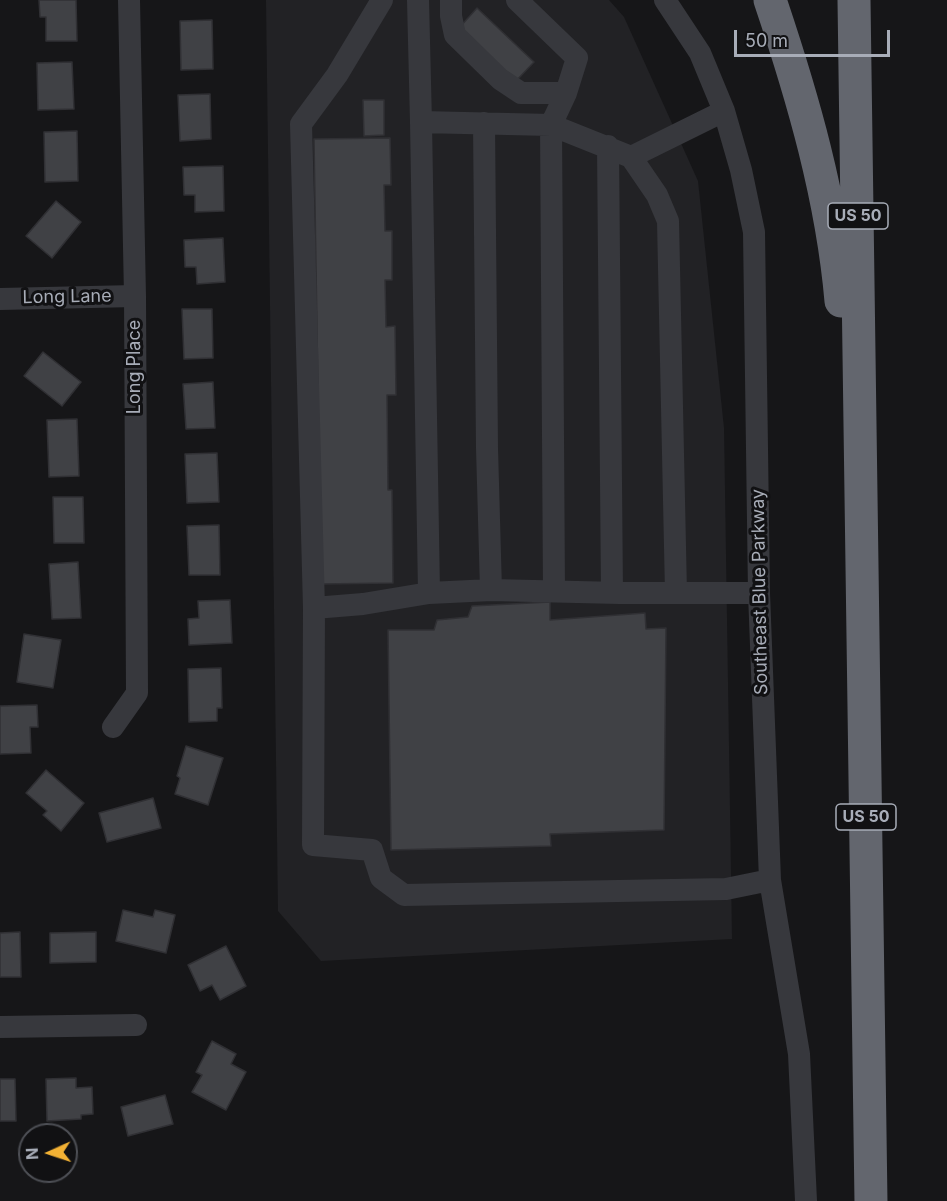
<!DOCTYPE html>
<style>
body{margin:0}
#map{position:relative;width:947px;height:1201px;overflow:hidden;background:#161618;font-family:Inter,sans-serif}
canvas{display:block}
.north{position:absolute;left:18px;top:1123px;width:60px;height:60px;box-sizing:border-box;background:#111113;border:2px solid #4d4f55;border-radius:50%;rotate:267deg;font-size:16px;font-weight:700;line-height:24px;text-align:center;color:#a8adb8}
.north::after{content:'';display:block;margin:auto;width:21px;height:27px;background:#f2b134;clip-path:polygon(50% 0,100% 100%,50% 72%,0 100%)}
.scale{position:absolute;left:734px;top:30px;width:156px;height:27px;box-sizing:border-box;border:3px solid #a8adb8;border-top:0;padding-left:8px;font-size:18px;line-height:21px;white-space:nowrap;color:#a8adb8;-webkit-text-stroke:4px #111113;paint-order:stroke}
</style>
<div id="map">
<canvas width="947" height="1201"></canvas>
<div class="north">N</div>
<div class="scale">50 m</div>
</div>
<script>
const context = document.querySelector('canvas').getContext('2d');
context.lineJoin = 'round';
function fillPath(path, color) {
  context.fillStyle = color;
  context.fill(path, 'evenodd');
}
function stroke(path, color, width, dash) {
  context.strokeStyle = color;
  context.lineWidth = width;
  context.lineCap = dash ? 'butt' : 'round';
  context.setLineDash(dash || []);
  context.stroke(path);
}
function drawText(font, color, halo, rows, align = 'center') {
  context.font = font + ' Inter,sans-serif';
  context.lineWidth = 6;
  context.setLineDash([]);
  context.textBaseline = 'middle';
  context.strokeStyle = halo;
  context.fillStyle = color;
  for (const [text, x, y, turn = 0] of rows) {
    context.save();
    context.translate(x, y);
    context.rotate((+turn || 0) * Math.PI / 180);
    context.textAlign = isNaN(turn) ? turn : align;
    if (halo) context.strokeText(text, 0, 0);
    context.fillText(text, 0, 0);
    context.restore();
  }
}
fillPath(new Path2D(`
 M266 0H609L624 17 698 181 724 428 732 939 321 961 278 911Z`), '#222225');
const building = new Path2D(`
 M39 0H76L77 41H46V17H40Z
 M477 8 534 62 516 81 459 28Z
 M212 20 213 69 181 70 180 21Z
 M72 62 74 109 38 110 37 63Z
 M210 94 211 139 180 141 178 95Z
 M363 100H384V135L364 136Z
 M77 131 78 181 45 182 44 132Z
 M390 138 391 185H384L385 231H392V280H385L386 327 395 326 396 395H387L388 490H392L393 583 321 584 314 139Z
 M223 166 224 211 195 212V195H184L183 167Z
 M56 201 81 222 52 258 26 236Z
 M223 238 225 282 197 284 196 267H185L184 240Z
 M182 309H212L213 358 184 359Z
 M43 352 81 382 62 406 24 376Z
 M213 382 215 428 186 429 183 384Z
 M77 419 79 476 49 477 47 420Z
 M217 453 219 502 187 503 185 454Z
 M53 497H83L84 543H54Z
 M219 525 220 575H189L187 526Z
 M78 562 81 618 52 619 49 564Z
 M230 600 232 643 189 645 188 619 199 618 198 601Z
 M550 602V620L645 613 646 629 666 628 664 830 550 834 551 846 391 850 388 630H434L437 620 468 617 472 606Z
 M24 634 61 640 53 688 17 682Z
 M221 668 222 708H217V721L189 722 188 669Z
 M37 705 38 727H30L31 753 0 754V706Z
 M186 746 223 758 208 805 175 794 180 778 177 776Z
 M46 770 84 803 61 831 43 815 47 811 26 793Z
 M153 798 161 828 107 842 99 813Z
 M123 910 153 917 155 910 175 915 166 953 116 941Z
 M20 932 21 977H0V933Z
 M96 932V962L50 963V933Z
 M226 946 246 986 220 1000 212 985 200 991 188 965Z
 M212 1041 236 1054 231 1064 246 1072 226 1110 192 1092 202 1075 196 1072Z
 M76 1078V1088L92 1087 93 1114 81 1115V1119L47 1121 46 1079Z
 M0 1079H15L16 1121H0Z
 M165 1095 173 1124 128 1136 121 1107Z`);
fillPath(building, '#404145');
stroke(building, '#303034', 1.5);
stroke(new Path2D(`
 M382 0 337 75 301 124 314 608 363 604 429 593 491 590 620 593H759
 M418 0 421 122 551 125 631 157 724 111
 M451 0V16L455 35 500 79 521 93H566
 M517 0 577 58 566 93 551 125 554 591
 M665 0 700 53 724 111 741 170 754 232 759 593 770 880 799 1054 806 1201
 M421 122 429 593
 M484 123 487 448 491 590
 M608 146 612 593
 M631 157 657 195 668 221 676 593
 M0 299 135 296
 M314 608 313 845 372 850 381 878 404 895 726 889 770 880
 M113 727 137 693 135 296 129 0
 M0 1027 136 1025`), '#37383d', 22);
stroke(new Path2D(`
 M770 0C803 98 832 198 841 301
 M854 0 871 1201`), '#63666e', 33);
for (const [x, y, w] of [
 [858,216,60],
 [866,817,60]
]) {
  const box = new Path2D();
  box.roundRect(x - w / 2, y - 13, w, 26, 4.5);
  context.fillStyle = '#111113';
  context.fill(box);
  stroke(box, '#a8adb8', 1.5);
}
drawText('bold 16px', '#a8adb8', null, [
 ["US 50",858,216],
 ["US 50",866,817]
]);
drawText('18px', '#a8adb8', '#111113', [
 ["Long Lane",67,297,-1],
 ["Long Place",135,367,-90],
 ["Southeast Blue Parkway",760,592,-91]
]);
</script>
